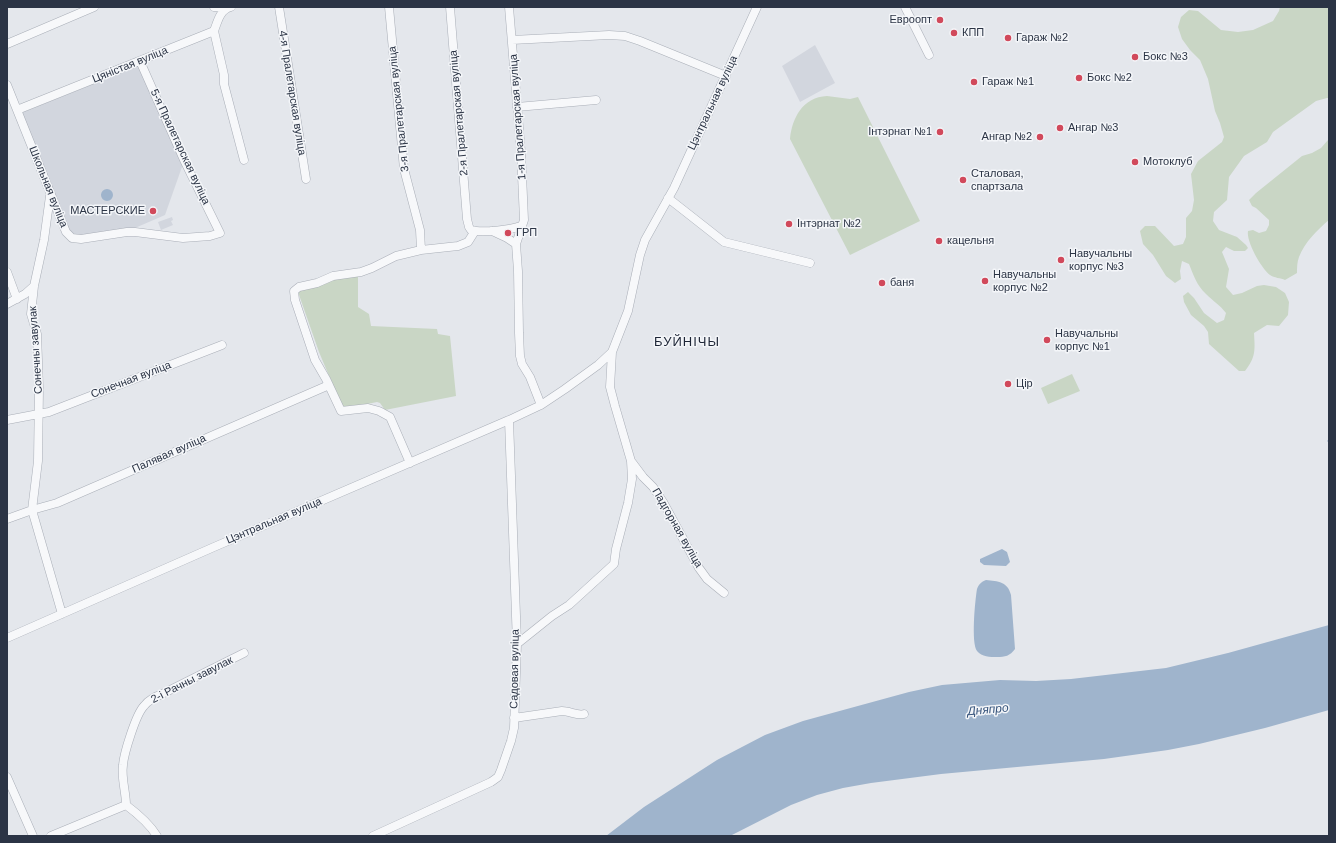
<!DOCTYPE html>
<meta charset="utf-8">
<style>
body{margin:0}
#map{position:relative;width:1336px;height:843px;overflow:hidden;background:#e4e7ec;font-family:Arial,sans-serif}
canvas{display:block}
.frame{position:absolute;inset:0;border:8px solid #2b3445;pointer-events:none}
</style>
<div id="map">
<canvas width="1336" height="843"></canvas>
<div class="frame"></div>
</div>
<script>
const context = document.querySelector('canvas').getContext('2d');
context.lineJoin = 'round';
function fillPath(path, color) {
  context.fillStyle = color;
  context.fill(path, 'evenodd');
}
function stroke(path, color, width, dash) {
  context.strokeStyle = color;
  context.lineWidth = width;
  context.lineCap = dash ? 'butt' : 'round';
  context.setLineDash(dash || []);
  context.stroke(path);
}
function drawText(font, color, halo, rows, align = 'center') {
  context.font = font + ' Arial,sans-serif';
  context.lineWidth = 3;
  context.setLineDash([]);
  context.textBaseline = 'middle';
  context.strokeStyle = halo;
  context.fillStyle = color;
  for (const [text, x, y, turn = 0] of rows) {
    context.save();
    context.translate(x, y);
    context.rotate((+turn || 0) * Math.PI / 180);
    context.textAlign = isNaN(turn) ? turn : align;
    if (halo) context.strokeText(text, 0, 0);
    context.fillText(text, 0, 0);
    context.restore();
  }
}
fillPath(new Path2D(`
 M815 45 835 83 800 102 782 66Z
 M140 65 183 164 165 215 135 228 87 236 70 233 21 113Z
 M172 217 173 220 171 221 173 225 161 230 158 222Z`), '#d2d6de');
fillPath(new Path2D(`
 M1280 7H1329V98H1327L1316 101 1273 132 1267 142 1244 156 1229 177 1227 200 1214 212 1213 221 1219 230 1237 237 1246 245 1248 248 1245 251H1234L1226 247 1222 252 1229 269 1226 287 1233 295 1242 293 1257 286 1264 285 1276 287 1285 293 1289 302 1288 315 1279 326 1267 325 1254 333C1255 350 1256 357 1245 371H1239L1209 344 1208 332 1204 326 1191 315 1184 302 1183 296 1188 292 1194 298 1204 313 1217 323 1224 320 1226 313C1219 304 1214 302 1206 294 1197 286 1193 274 1189 264L1182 261 1180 271 1181 279 1175 283 1166 276 1153 255 1143 244 1140 231 1145 226H1155L1174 246 1183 244 1186 237V218L1192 211 1194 200 1191 174 1198 161 1222 142 1224 137 1220 123 1215 111 1208 79 1200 60 1190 50 1182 39 1178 27 1181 17 1189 10 1198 11 1221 30 1238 32 1253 30 1273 21 1279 11Z
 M827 96 850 99 858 97 920 221 850 255 790 139C792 118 803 97 827 96Z
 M1329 135V220C1317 230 1305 242 1299 257 1297 262 1297 268 1297 273L1285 280C1281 278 1274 278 1270 275 1261 268 1246 241 1248 231L1253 230 1259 233 1266 231 1269 225V220L1256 208 1252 206 1249 200 1256 193 1302 156 1312 153 1321 148 1328 140Z
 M358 275V307L369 314 371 326 437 329 438 334 450 336 456 396 385 410 380 403 377 402 343 409 319 352 298 292 337 277Z
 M1072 374 1080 391 1048 404 1041 388Z`), '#c9d6c5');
fillPath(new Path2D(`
 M101 195a6 6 0 1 1 12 0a6 6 0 1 1-12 0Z
 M1002 549 1007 552 1010 562 1006 566 984 565 980 562V559Z
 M986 580C998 581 1008 582 1011 595L1015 649C1010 656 1005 657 997 657 990 657 982 657 977 651 971 643 975 601 977 589 979 584 981 582 986 580Z
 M1329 625V710L1265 728 1199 744 1168 750 1104 759 941 774 871 783 843 788 817 795 791 805 730 836H606L644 807 717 760 765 735 803 721 909 692 942 685 1000 680 1036 681 1071 679 1166 668 1228 653Z`), '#9fb4cc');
stroke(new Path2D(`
 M1328 441 1329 440`), '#9fb4cc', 1.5);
const minor = new Path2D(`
 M214 7 227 8
 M279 7 306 179
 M389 7 404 169 420 230 421 250 396 256 372 268 361 272 333 276 317 283 299 287 294 291 295 300 315 360 326 379 341 411 368 408 379 411 390 417 410 463
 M450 7 467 219 469 227 471 230C481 233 511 230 521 226
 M509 7 521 152 524 220 516 244 518 271 519 333 520 356 522 364 530 377 541 405
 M905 7 929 55
 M214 31 224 75V84L244 160
 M512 40 609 35 625 36 640 41 726 76
 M7 44 94 7
 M7 85 66 232 72 238 81 239 127 232H135L183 238 210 236 220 233 184 160 140 61
 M517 107 596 100
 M17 110 214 31C218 20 220 10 231 7
 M50 196 44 240 34 286 31 314 37 334 39 389 38 461 32 510 62 614
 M668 198 724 242 810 263
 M492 231 507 238 516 244
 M421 250 458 246 468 242 475 231
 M7 272 17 299
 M7 304 25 294 34 286
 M612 352 610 387 615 406 631 461 643 477 653 487 663 502 699 568 707 579 724 593
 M7 420 49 412 222 345
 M7 519 32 510 57 503 329 385
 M7 638 214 547 509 420 541 405 565 389 598 365 612 352 628 311 640 255 645 240 674 188 757 7
 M517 644 552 616 569 605 614 564 616 549 628 503 632 479 631 461
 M514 718 562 711C570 711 577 716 584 714
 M7 777 33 836
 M126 805C126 792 121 778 123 765 124 753 136 714 144 706 148 700 155 697 162 694L244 653
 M126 805C138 814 149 823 157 836
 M51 836 126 805
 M373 836 491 782 498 777 501 770 511 741 514 728 517 644 509 420`);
stroke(minor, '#a9aeb7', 9);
stroke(minor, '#f7f8fa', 8);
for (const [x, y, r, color] of [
 [940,20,4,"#d1495b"],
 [954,33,4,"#d1495b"],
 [1008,38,4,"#d1495b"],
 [1135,57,4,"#d1495b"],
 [1079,78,4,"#d1495b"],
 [974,82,4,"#d1495b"],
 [1060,128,4,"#d1495b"],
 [940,132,4,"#d1495b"],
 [1040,137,4,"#d1495b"],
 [1135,162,4,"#d1495b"],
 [963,180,4,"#d1495b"],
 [153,211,4,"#d1495b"],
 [789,224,4,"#d1495b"],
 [508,233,4,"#d1495b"],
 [939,241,4,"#d1495b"],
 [1061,260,4,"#d1495b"],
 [985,281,4,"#d1495b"],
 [882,283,4,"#d1495b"],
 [1047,340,4,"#d1495b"],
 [1008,384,4,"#d1495b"]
]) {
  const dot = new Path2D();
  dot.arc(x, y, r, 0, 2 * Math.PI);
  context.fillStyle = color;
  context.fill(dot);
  stroke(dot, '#f4f6f9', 1.5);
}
drawText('11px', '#2b3445', '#f4f6f9', [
 ["Евроопт",932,20,"right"],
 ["КПП",962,33],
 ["Гараж №2",1016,38],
 ["Бокс №3",1143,57],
 ["Бокс №2",1087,78],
 ["Гараж №1",982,82],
 ["Ангар №3",1068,128],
 ["Інтэрнат №1",932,132,"right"],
 ["Ангар №2",1032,137,"right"],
 ["Мотоклуб",1143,162],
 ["Сталовая,",971,174],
 ["спартзала",971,187],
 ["МАСТЕРСКИЕ",145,211,"right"],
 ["Інтэрнат №2",797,224],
 ["ГРП",516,233],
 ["кацельня",947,241],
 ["Навучальны",1069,254],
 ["корпус №3",1069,267],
 ["Навучальны",993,275],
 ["корпус №2",993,288],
 ["баня",890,283],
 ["Навучальны",1055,334],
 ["корпус №1",1055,347],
 ["Цір",1016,384]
], 'left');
drawText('11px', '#2b3445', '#f4f6f9', [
 ["Цяністая вуліца",130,65,-22],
 ["4-я Пралетарская вуліца",292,93,81],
 ["Цэнтральная вуліца",713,103,-65],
 ["3-я Пралетарская вуліца",399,109,-96],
 ["2-я Пралетарская вуліца",459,113,-95],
 ["1-я Пралетарская вуліца",518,117,-94],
 ["5-я Пралетарская вуліца",180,147,65],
 ["Школьная вуліца",48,187,68],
 ["Сонечны завулак",36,350,-94],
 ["Сонечная вуліца",131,380,-21],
 ["Палявая вуліца",169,454,-24],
 ["Цэнтральная вуліца",274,521,-23],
 ["Падгорная вуліца",677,528,60],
 ["Садовая вуліца",515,669,-89],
 ["2-і Рачны завулак",192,680,-27]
]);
drawText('italic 12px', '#34527a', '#f4f6f9', [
 ["Дняпро",988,710,-5]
]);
context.letterSpacing = '1px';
drawText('13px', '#1d2536', '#f4f6f9', [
 ["БУЙНІЧЫ",687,342]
]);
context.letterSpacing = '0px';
</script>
